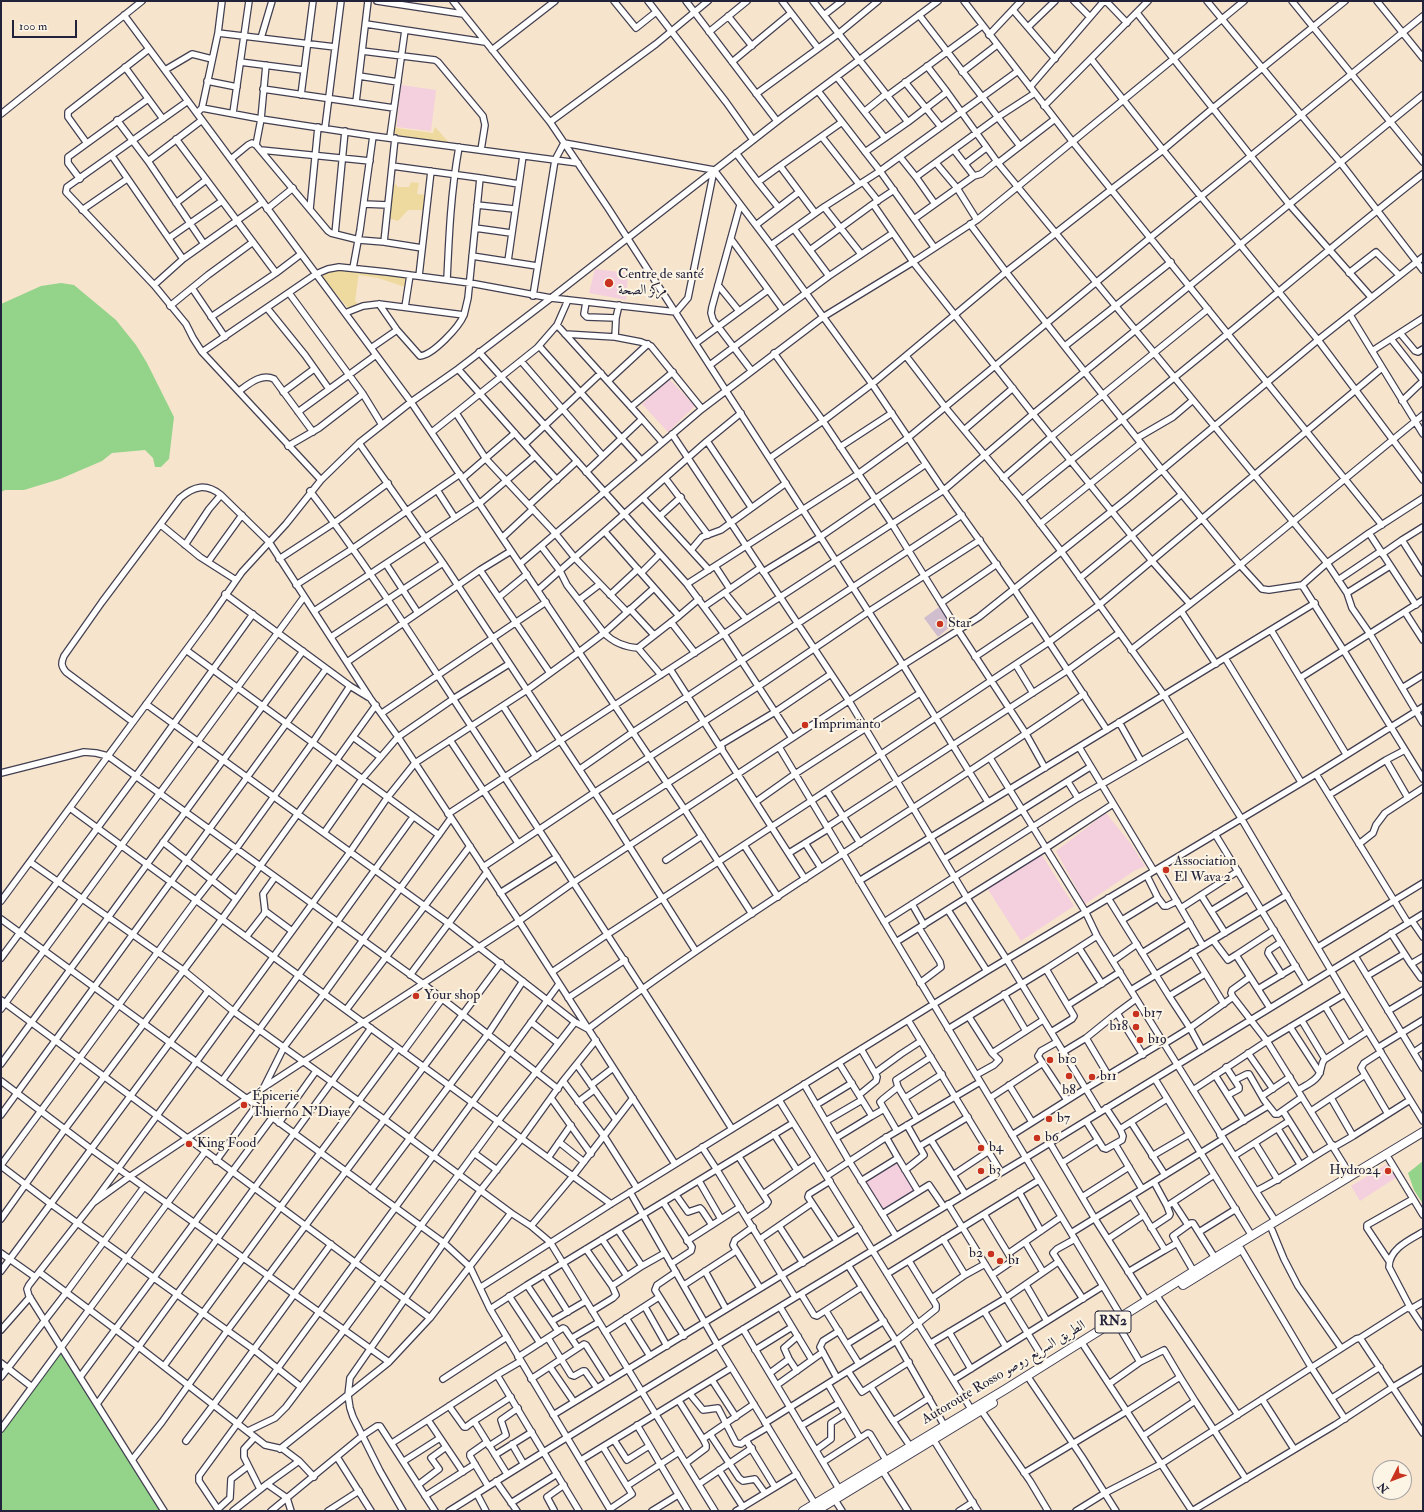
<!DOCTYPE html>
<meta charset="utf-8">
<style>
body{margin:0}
#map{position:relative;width:1424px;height:1512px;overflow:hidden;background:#f7e4cc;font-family:"IM FELL Double Pica",serif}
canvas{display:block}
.frame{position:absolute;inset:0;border:2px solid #22223b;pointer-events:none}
.north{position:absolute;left:1372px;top:1460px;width:40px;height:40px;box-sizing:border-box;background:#fcf5e5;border:1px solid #a5a1a1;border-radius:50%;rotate:228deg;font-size:11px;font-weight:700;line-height:16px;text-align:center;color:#22223b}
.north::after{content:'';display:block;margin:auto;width:14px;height:18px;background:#c8321e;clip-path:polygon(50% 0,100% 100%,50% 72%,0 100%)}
.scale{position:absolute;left:12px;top:20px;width:65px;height:18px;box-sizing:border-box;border:2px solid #22223b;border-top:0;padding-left:5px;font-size:12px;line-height:14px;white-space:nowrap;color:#22223b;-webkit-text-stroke:3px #fcf5e5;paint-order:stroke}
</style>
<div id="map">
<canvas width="1424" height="1512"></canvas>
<div class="frame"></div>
<div class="north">N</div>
<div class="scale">100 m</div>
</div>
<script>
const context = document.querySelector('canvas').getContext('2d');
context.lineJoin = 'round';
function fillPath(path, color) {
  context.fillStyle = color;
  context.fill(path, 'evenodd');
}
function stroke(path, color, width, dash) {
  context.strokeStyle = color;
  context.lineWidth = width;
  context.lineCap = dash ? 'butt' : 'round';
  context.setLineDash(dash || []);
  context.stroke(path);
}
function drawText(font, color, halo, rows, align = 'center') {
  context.font = font + ' "IM FELL Double Pica",Amiri,serif';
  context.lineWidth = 4;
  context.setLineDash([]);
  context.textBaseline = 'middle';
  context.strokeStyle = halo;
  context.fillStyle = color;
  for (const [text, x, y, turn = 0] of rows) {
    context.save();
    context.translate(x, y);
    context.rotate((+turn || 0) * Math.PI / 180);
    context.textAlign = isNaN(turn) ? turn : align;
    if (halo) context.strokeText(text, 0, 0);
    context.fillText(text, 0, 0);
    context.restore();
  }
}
fillPath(new Path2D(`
 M401 85 436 90 431 131 396 127Z
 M595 269 628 273 626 300 589 293Z
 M669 379 695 406 668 432 642 404Z
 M1106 813 1131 844 1145 866 1134 871 1085 904 1056 851Z
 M1040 852 1074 906 1021 941 987 888Z
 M898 1160 916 1192 882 1211 864 1180Z
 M1389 1163 1397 1177 1360 1201 1351 1186Z`), '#f4cfde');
fillPath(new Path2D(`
 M939 607 952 625 938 637 924 618Z`), '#d0bdce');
fillPath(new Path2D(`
 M61 283 74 285 116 320 136 345 147 363 174 417 169 459 161 467H155L153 458 145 450 112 453 102 461 60 479 24 490H5L1 492V304L41 286Z
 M1423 1161V1204L1414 1190 1408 1173Z
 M61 1353 160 1511H1V1434Z`), '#93d38a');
fillPath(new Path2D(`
 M397 85 400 88 396 128 433 133 435 127 452 146 391 137Z
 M411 182 419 183 417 194 428 195 424 210H408L398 221 388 218 390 183 397 185V187H409Z
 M335 268 408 276V288L378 278 359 275V272L355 301 361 307 350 310 319 274Z`), '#eeda9e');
const minor = new Path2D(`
 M377 1 463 14
 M453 1 550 122 608 208 903 665 988 802
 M614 1 636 28 656 12
 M648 1 726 102 753 140
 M686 1 777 121
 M782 1 818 48
 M813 1 908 122 865 152
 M964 1 1072 141 1382 525
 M1074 1 1090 17
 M1106 1 1127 23
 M1207 1 1340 162 1423 270
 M1292 1 1423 162
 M1377 1 1423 58
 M1013 10 1055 59
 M1137 13 1289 204 1371 297
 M124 15 411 402 685 810 752 914
 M824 15 842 1
 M919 15 1020 146
 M728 16 752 46
 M366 24 405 30 390 137
 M1028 27 1055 1
 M405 30 485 42
 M709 32 747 1
 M218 33 335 47
 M989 35 1021 1
 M261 38 272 1
 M492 50 555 1
 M362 51 435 60 438 62 483 116 485 125 481 150
 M1091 59 1163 150 1318 340 1423 480
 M240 62 303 70
 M732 62 791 13
 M927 66 947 92
 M125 67 163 119
 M165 70 192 54 212 59
 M962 72 997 45
 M359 76 398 82
 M837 77 885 138
 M207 81 237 87
 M905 82 941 127
 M1030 87 1104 1
 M263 89 394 108
 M818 91 880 171 934 247
 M756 94 838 34 878 1
 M301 95 313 1
 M887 96 982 26
 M188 101 67 187 66 192 154 285 186 324 193 338 202 352 321 480
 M356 102 368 1
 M1044 106 1148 1
 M202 108 218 33 222 1
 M865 111 886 94
 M197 113 202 108 261 119 373 136 578 163
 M233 113 249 1
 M1 114 142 1
 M117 120 148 161 204 244
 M550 122 656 44 708 1
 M908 122 947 92 998 163 1327 563 1347 593 1352 608 1370 634 1423 723
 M325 128 341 1
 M822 137 859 184
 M176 139 276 273 301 254
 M86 142 68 117V112L149 49
 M256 145 261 119 266 65
 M261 150 370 161
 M954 150 974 176
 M736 153 758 182
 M112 156 183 259
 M900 157 916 177
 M231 159 248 145 252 143 256 145 328 231 331 233 359 240 384 242 422 248
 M148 161 202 120
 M936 163 957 188 977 220
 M998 163 1055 119
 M965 164 986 148
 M392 166 480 178
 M80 179 68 163V157L148 99
 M863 182 878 201
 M176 203 206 180
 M364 204 388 205
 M935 204 916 177 998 117 1035 93
 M477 205 514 209
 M740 205 712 307 711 313 713 320 751 370
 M778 207 758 182 780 166
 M824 207 861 254
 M267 209 293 188
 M310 209 318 127
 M82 210 127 179
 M815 213 780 166 842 122
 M914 219 974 176 981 174 997 161
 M970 224 1006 272 1162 470 1240 565 1262 589 1269 590 1302 585 1327 563 1369 533 1423 498
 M756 225 799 192
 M475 228 511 233
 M794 229 829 276
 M893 233 913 262 1033 414 1152 561 1190 604
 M335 234 345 131
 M169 238 222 201
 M384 242 395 138
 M771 245 824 207 880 171 1018 71
 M810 250 873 204
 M472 256 537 266
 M508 261 523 156
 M353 268 360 230 373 136
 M1349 273 1376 252 1399 275
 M419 276 431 171
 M447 280C449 235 451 191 459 147
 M154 285 183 259 263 202
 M718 285 739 311
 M192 288 225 337
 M289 293 363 394 382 425
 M533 296 555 160 564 143 714 170 771 245 872 384 940 485 1014 589 1107 730
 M586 302 584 314 587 317 616 318 619 305
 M379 304 397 330 420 356C433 355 459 327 464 315
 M170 306 208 275 253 242
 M405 307 410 275
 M267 308 305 355 329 389
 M783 310 829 276 893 233 873 204 894 190
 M345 313 363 306 379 304 464 315 468 298 480 178 519 184
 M1350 315 1423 434
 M211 317 276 273
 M557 325 642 419 603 456
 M1400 333 1415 351 1418 352 1423 349
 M565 334 615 337 616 318
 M615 337 641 342 651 346 702 409
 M1391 339 1423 380
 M696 343 768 290
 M539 346 641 460
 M1065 346 1171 262
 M371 348 397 330
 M1372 351 1423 318
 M202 352 316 274 328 269 339 267 387 272 470 283 551 298 676 312 688 298 714 170
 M479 352 687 584 724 634 792 738
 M774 353 823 421 892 524 958 630 1026 734 1045 768
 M906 356 945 407 1022 500 1061 551 1164 695 1241 818 1345 994 1423 1121
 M521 361 603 456 586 472
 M710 365 783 310 731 239
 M458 369 535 456 480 503
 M608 381 648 344
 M239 391C249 384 261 373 274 379L313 432
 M283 392 314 369
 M1402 401 1423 381
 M631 407 673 372
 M298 412 376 355
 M456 413 486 459 555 533 575 558 627 612
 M642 419 662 442
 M964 430 1013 388
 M432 432 537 348 557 325 568 300
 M672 434 849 701 967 898 1007 960 1100 1112
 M1137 438 1173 417 1193 400
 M707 441 751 507
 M359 443 443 563 612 819 695 950
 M525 444 601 373
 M288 446 319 428 363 394
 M840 447 892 413
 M535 456 557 480
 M770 458 823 421 872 384 1006 272 1112 189 1163 150 1213 108 1345 1
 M463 478 515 433
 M665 478 708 535
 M1003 478 1052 436 1208 309
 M437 490 455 518
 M310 491C368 566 419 647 471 726 559 860 647 994 732 1129
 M643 498 709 570
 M1022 500C1072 458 1124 419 1175 377 1258 310 1339 240 1423 174
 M529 505 577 461
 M660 516 681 497
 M1040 524 1141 443
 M161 525 200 557 236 580
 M1423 527 1402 540 1423 573
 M605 532 679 616 638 648 661 675
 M1369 533 1416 605
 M503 537 533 509
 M185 545 209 509 221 495
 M541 546 560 571 567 585 604 633C614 643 624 647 638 648
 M691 550 702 537 721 530 786 483
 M1382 554 1402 540
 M279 559 334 523 388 483
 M208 562 242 515
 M521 563 702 409 823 317 913 262 977 220 1244 1
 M386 564 418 613
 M715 566 730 589
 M480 570 550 673
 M763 572 820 537 926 464
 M641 573 660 554
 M1080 578 1182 494
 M1338 580 1381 551
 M687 584 858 474 909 437 1151 237 1423 16
 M296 585 352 549 460 474
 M1302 585 1344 651 1423 779
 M538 590 707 441 741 413
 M725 593 746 619
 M1347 593 1390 566
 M225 594 350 686 368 697
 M610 595 638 569
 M499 597 527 574
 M579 600 600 584
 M941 603 997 564
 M705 606 760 568
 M630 609 654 635
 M314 611 479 502
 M1181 611 1216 664
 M1405 612 1423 640
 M679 616 699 599
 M671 622 695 653
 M1271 630 1346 754
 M331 637 443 563
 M186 650 439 835
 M1131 650 1240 565 1423 415
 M975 657 1033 618
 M1225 658 1301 782
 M347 662 480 570 511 551
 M1016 665 1033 693
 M670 669 805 879
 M1300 678 1423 600
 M1402 688 1423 675
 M146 704 448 923 575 1022 588 1029C747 909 920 808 1084 694
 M503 706 536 757
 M382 713 546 602
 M133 722 66 672C61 666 61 663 64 656L102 602 180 498C194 486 206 483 221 495L269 542 370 698 398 737 519 921 675 1164
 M1119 722 1141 761
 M353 737 379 756
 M450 740 518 843
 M720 745 775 712 831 674
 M779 747 1124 1321
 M1079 747 1154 871
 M990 758 1085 911 1097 936 1256 1191 1276 1222
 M1386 760 1408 798
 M580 769 633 732 688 696 962 515
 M1 773 84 752 96 753 108 756 422 983 558 1089
 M1316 774 1408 923
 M1068 782 1078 798
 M827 791 860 843
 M1329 795 1386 760 1405 750
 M757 801 795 774 920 693
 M70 808 611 1204
 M448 814 944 490 1033 414 1423 95
 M612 819 722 748
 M827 827 1068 670 1119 633
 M324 833 362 779 398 737 453 699 509 664
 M1215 834 1307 985
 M163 842 236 899
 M805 843 821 868
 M1359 844 1373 833 1376 825 1385 813 1423 788
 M744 845 778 897
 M789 853 828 829
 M944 859 1090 767
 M666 860 702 836
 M30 862 183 970 233 1011 385 1120 511 1213 531 1226 550 1242 715 1511
 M483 867 595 792 759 686 868 612 980 540
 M1158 869 1203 946
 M1147 876 1158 898 1164 906H1167L1177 901
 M859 881 1315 603
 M500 893 557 857
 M1201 895 1225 933
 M1108 898 1169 996 1190 1028 1202 1050
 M1 901 209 619 242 572 286 524 321 480 359 443 411 402 458 369 551 298 784 116 938 1
 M912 904 924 925
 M1181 908 1238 871
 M948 910 987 971
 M265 911 292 931
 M1211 911 1248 888
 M1 919 444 1243 470 1267 490 1309 611 1511
 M1122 920 1158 898
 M1412 921 1423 937
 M884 922 1078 798 1188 734
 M919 928 940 962 941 967 920 983
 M1391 933 1411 964 1421 978 1423 977
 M246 937 264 914 265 911 263 894 275 877
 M1213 940 1228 960 1236 955
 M896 942 1046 848 1113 804
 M1281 942 1269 950 1268 953 1282 975
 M1318 947 1423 883
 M1079 948 1102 984
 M1192 952 1224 1004
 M1142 953 1190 923
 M1355 956 1423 1068
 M1 958 136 776 253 614
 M1113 961 1137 944
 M1411 964 1423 957
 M1046 969 1074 1016 1072 1019 1051 1032
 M552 972 608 934 811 801 1049 642 1099 605 1382 368
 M410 975 487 872
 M1367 976 1404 954
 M1258 989 1296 966
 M1131 990 1287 895
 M1169 996 1205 974
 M1233 997 1231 993 1232 990 1250 977
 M568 998 625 960
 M1 1000 430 1318 389 1362 280 1449
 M1068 1005 1120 972
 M1325 1006 1348 1044
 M1270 1008 1236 955 1274 930
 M1 1009 304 597
 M346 1010 470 846
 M1388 1011 1423 990
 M1117 1013 1136 999
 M969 1017 992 1053 999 1060 994 1065 976 1075
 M908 1020 1001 1172
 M1302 1021 1325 1059
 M531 1022 558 1043
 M1290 1027 1320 1073
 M948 1029 1046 969 1097 936
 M1026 1031 1043 1020
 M1086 1038 1108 1075
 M1057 1042 1041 1051 1038 1056 1067 1100
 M1164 1044 1190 1028 1233 997 1267 1041 1351 1176
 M1379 1047 1423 1020
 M861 1049 875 1073 901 1054 921 1041
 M403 1052 442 999
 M1063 1052 1086 1038 1117 1013 1143 1055
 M1381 1052 1364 1063 1361 1068 1388 1114
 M1414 1052 1423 1046
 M992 1053 1026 1031 1004 994
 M1248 1053 1273 1089
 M1 1064 303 651
 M577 1065 616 1120
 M1226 1067 1239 1087V1089L1228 1095
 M1215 1075 1244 1121
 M1155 1079 1252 1236
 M1235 1080 1247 1074H1249L1264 1100 1275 1114H1278L1302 1097
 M1 1081 91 1149 389 1362
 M222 1081 413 817
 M563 1081 604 1136 637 1188
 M804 1084 849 1161 896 1236
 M591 1085 613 1068
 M1009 1085 1032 1122
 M264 1087 284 1047 324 994 451 818
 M1193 1090 1267 1041 1345 994
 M1298 1090C1305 1086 1318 1080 1320 1072 1322 1067 1321 1064 1324 1060L1368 1031
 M859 1095 876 1081 877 1077 875 1073
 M1262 1096 1290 1077
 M551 1098 591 1154
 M905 1098 942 1074
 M990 1098 1043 1063
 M1331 1098 1353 1136
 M779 1100 971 1409
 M578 1102 594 1090
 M816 1105 852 1083
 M1283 1111 1312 1157
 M1311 1111 1365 1075
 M1 1115 326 669
 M872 1116 884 1109
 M917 1119 898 1087 896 1080 931 1057
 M826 1121 862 1100
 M1086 1121 1103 1148 1106 1149 1122 1140 1123 1136 1120 1129 1106 1108
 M1131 1122 1165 1175
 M279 1123 316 1071
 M1120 1129 1167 1099
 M1278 1129 1300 1164
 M897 1131 880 1102 883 1099 898 1087
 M774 1134 797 1170
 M1012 1135 1085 1089 1163 1042
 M1220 1135 1268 1106
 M836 1138 872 1116 839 1063
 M931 1140 965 1194
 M559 1142 584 1162
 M1050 1143 1095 1219 1147 1301
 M1255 1143 1278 1180
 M1115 1144 1142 1189
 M920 1146 968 1117
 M702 1147 717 1170 795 1297
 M1334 1147 1353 1136 1410 1100
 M474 1153 497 1170
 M1152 1156 1188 1135
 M1234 1156 1289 1121
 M739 1157 768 1202 766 1205 747 1218
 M548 1158 571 1125
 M898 1158 918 1191
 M1389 1159 1423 1215
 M216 1161 256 1106
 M1062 1163 1098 1140
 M1 1165 196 900 236 849 313 742 350 686
 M1 1166 51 1204 253 1349 301 1387
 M905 1170 924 1155 907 1125
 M953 1175 989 1151
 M827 1176 882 1140 980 1082
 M699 1181 721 1219
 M830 1181 809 1194 808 1197 837 1241
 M861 1181 898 1158 886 1137
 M1154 1182 1167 1206 1214 1175
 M371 1190 488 1034 523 981
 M1256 1191C1283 1178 1307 1160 1333 1145
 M630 1192 717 1344 815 1504
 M1019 1192 1041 1231
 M763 1194 815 1158
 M676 1195 688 1212 700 1208 702 1210 712 1225
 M1082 1197 1129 1167
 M663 1202 692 1247 691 1251 671 1264
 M1173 1202 1188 1225
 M93 1203 129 1177 246 1099 519 921 574 882 903 665 979 617 1127 499 1318 340 1423 257
 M948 1204 1046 1363
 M882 1214 929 1185 944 1207
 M984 1214 1012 1260 1011 1262 992 1275
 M1 1219 65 1129 222 919 376 705
 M531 1226 573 1176 633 1098
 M779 1226 803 1263
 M753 1227 735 1240 733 1245 760 1288
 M1151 1228 1169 1216 1170 1214 1167 1206
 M618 1230 642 1266 665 1253
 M1272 1230 1284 1259 1298 1286 1341 1348
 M1199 1232 1236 1209
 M1423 1232C1409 1240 1389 1249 1389 1267L1411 1309 1423 1327
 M1071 1233 1223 1139
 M602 1239 627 1276 642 1266
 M760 1239 812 1203
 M943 1239 965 1275 985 1264
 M1075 1239 1057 1249 1053 1253 1083 1299
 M1108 1239 1144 1215
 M687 1241 740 1207
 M1025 1242 1043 1272
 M586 1249 612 1286 616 1295 613 1298 592 1311
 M1241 1249 1311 1367 1345 1419
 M1165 1250 1177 1243
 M1 1253 35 1277
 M1009 1253 1061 1217
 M1389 1261 1367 1228V1225L1413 1199
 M848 1265 896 1341 944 1425
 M1 1271 208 991
 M705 1271 726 1309
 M39 1272 139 1347 265 1445 283 1449 299 1461 314 1477
 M676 1272 657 1285 655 1290 684 1336
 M1128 1272 1165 1250 1132 1196
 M1194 1272 1173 1236 1191 1223H1193L1215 1258
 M544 1274 568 1312
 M887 1274 1039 1180
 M527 1285 793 1123
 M684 1285 736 1251
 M1026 1285 1047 1321
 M612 1286 627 1276
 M481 1287 611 1204 987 971 1316 774 1423 707
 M801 1294 814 1315 817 1316 862 1287
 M509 1296 540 1343
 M932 1298 965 1275
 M1159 1299 1238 1415
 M645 1307 667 1346
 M780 1307 812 1360
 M490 1309 527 1285 558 1331
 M826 1311 859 1364
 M984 1311 1006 1347
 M430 1318 511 1213
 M626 1318 650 1356
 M552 1321 586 1301
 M1118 1325 1140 1362
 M743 1329 839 1489
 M1 1330 30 1297
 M605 1332 659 1297
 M949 1332 971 1369
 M548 1338 571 1375 574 1376 583 1371H585L597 1388
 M572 1338 599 1322
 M1360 1338 1407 1308 1411 1309 1423 1302
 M931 1343 1006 1298 1058 1262
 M847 1344 884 1321
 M1084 1346 1192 1511
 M755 1350 792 1327
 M518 1357 563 1328 565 1329 578 1348 584 1344 586 1345 609 1381
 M1 1363 32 1387
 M164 1366 320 1153 398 1048
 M550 1367 574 1402
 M797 1371 789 1359 784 1348 798 1336
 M848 1371 862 1392 909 1362
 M770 1373 789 1359
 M497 1375 579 1511
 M1 1377 66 1293 144 1187
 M80 1377 272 1118
 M837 1378 820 1347 823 1341 839 1331
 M443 1379 507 1337
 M531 1379 578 1348
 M712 1380 736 1417
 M953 1380 1103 1286
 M1030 1380 1082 1457 1116 1511
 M828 1384 860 1438
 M1109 1384 1140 1362 1164 1350 1180 1377
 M777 1385 823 1352
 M871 1387 893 1421
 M690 1394 703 1410 718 1408 736 1443 741 1444 746 1440
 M1332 1398 1380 1367
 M1262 1399 1294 1449
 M679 1401 703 1439 754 1404
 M97 1404 371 1028
 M449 1406 464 1427H466L474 1421
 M981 1410 1030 1481 1048 1511
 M553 1415 859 1228
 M428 1420 463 1472
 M765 1423 896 1341 936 1309V1305L909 1261
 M637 1425 688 1511
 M801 1426 839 1403
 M768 1427 746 1440 775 1487
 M1 1429 205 1152
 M248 1431 275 1418 286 1407 344 1330 498 1121 575 1022
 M710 1434 739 1478 743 1481 755 1479 765 1493
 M1143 1436 1195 1401 1246 1479
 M255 1437 244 1449V1457L260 1489
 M933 1439 978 1511
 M614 1440 627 1460 649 1446
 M186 1441 214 1404 331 1244
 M487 1442 470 1454V1456L488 1486
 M392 1443 497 1375 521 1361
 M512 1444 523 1463
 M489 1446 506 1435 501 1420 518 1408
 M910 1446 893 1421 929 1398
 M603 1447 627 1486
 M816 1450 831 1439V1423L845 1414
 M495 1455 532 1432
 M337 1457 371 1511
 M132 1460 162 1422 227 1331 501 963
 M581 1460 731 1368
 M404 1461 440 1438
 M823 1462 868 1433 870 1434 886 1460
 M686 1463 706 1448V1445L703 1439
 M719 1470 743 1507
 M882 1470 908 1511
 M1024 1473 1127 1411 1180 1377 1195 1401
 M507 1474 474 1421 511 1397
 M496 1481 517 1511
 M267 1484 287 1498 291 1511
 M699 1484 752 1448
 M418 1485 439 1469 431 1458 446 1447
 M477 1494 486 1511
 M425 1496 475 1464
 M835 1500 842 1511
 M511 1503 557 1474
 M218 1509 230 1498 231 1479 248 1466
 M610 1509 632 1494 627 1486 679 1452
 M554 1510 547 1497 564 1485
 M164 1511 29 1296 27 1289 29 1285 93 1203 350 852 387 798 415 763 527 690 579 652 604 633 654 588
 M219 1511 199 1481V1476L559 984
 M233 1511 267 1484 299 1461
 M271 1511 362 1436 377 1426H380L435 1511
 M328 1511 359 1491
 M403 1511 380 1471 353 1417 350 1408 348 1395 350 1378 480 1191 522 1138 563 1081 596 1040
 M449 1511C640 1391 833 1274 1027 1157 1159 1077 1291 995 1423 914
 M652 1511 678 1495
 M736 1511 797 1474
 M959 1511 973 1502
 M1076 1511 1105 1493 1161 1464 1356 1339 1360 1338 1423 1433
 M1192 1511 1335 1425 1393 1387 1423 1369`);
const highway = new Path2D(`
 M1183 1285 1238 1251
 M803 1511 1006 1389 1215 1258 1423 1132
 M816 1511 993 1403`);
stroke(minor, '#423f51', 8);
stroke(highway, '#423f51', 10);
stroke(minor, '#fff', 5.5);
stroke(highway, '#fff', 8);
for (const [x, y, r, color] of [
 [609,283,5,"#c8321e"],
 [940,624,4,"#c8321e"],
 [805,725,4,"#c8321e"],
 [1166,870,4,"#c8321e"],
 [416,996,4,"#c8321e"],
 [1136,1014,4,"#c8321e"],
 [1136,1027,4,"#c8321e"],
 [1140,1040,4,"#c8321e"],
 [1050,1060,4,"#c8321e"],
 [1069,1076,4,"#c8321e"],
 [1092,1077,4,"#c8321e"],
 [244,1105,4,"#c8321e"],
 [1049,1119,4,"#c8321e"],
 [1037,1138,4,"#c8321e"],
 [189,1144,4,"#c8321e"],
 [981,1148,4,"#c8321e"],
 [981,1171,4,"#c8321e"],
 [1388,1171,4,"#c8321e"],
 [991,1254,4,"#c8321e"],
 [1000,1261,4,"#c8321e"]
]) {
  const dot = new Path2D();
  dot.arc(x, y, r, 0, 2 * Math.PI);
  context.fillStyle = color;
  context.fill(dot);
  stroke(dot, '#fcf5e5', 1.5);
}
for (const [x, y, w] of [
 [1113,1322,36]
]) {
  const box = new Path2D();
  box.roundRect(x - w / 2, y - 11, w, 22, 3);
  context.fillStyle = '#fcf5e5';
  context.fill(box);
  stroke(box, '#22223b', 1);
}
drawText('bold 13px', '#22223b', null, [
 ["RN2",1113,1322]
]);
drawText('14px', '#22223b', '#fcf5e5', [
 ["Centre de santé",618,275],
 ["مركز الصحة",618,291],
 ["Star",948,624],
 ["Imprimänto",813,725],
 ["Association",1174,862],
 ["El Wava 2",1174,878],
 ["Your shop",424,996],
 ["b17",1144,1014],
 ["b18",1128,1027,"right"],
 ["b19",1148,1040],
 ["b10",1058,1060],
 ["b11",1100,1077],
 ["b8",1069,1091,"center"],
 ["Épicerie",252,1097],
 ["Thierno N'Diaye",252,1113],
 ["b7",1057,1119],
 ["b6",1045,1138],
 ["King Food",197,1144],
 ["b4",989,1148],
 ["b3",989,1171],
 ["Hydro24",1380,1171,"right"],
 ["b2",983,1254,"right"],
 ["b1",1008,1261]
], 'left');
drawText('14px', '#22223b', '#fcf5e5', [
 ["Autoroute Rosso الطريق السريع روصو",1004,1373,-31]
]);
</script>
